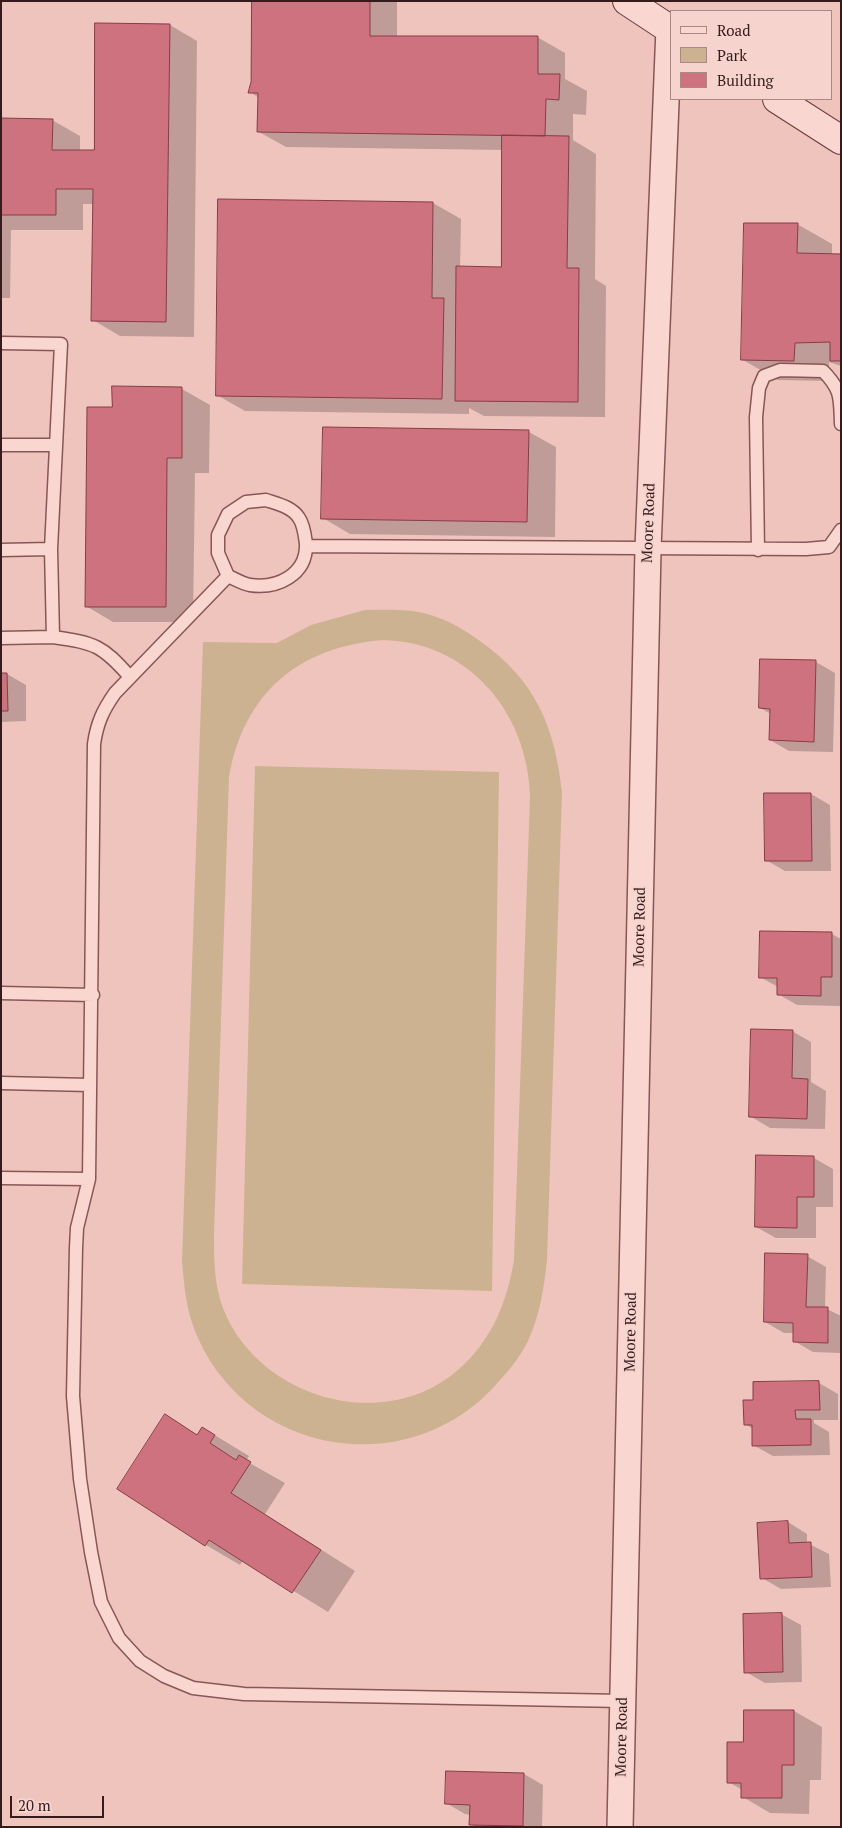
<!DOCTYPE html>
<style>
body{margin:0}
#map{position:relative;width:842px;height:1828px;overflow:hidden;background:#efc4bd;font-family:"PT Serif",serif}
canvas{display:block}
.frame{position:absolute;inset:0;border:2px solid #361b1d;pointer-events:none}
.legend{position:absolute;left:670px;top:10px;width:162px;height:90px;box-sizing:border-box;background:#f6d3cd;border:1px solid #a98987;margin:0;padding:6px 9px;list-style:none;font-size:15px;color:#361b1d}
.legend li{display:flex;align-items:center;gap:10px;height:25px}
.legend b{width:25px;border:1px solid #a98987}
.scale{position:absolute;left:10px;top:1796px;width:94px;height:22px;box-sizing:border-box;border:2px solid #361b1d;border-top:0;padding-left:6px;font-size:15px;line-height:18px;white-space:nowrap;color:#361b1d;-webkit-text-stroke:4px #f6d3cd;paint-order:stroke}
</style>
<div id="map">
<canvas width="842" height="1828"></canvas>
<div class="frame"></div>
<ul class="legend">
<li><b style="height:6px;background:#fad6d1"></b>Road</li>
<li><b style="height:14px;background:#cdb291"></b>Park</li>
<li><b style="height:14px;background:#cf727f"></b>Building</li>
</ul>
<div class="scale">20 m</div>
</div>
<script>
const context = document.querySelector('canvas').getContext('2d');
context.lineJoin = 'round';
function fillPath(path, color) {
  context.fillStyle = color;
  context.fill(path, 'evenodd');
}
function stroke(path, color, width, dash) {
  context.strokeStyle = color;
  context.lineWidth = width;
  context.lineCap = dash ? 'butt' : 'round';
  context.setLineDash(dash || []);
  context.stroke(path);
}
function drawText(font, color, halo, rows, align = 'center') {
  context.font = font + ' "PT Serif",serif';
  context.lineWidth = 4;
  context.setLineDash([]);
  context.textBaseline = 'middle';
  context.strokeStyle = halo;
  context.fillStyle = color;
  for (const [text, x, y, turn = 0] of rows) {
    context.save();
    context.translate(x, y);
    context.rotate((+turn || 0) * Math.PI / 180);
    context.textAlign = isNaN(turn) ? turn : align;
    if (halo) context.strokeText(text, 0, 0);
    context.fillText(text, 0, 0);
    context.restore();
  }
}
fillPath(new Path2D(`
 M365 610C383 610 400 609 418 612 441 616 461 627 480 641 535 680 555 726 562 793L547 1260C544 1288 540 1315 528 1341 520 1358 505 1375 492 1389 402 1483 244 1453 195 1331 186 1309 184 1284 182 1261L203 642 277 643 311 625ZM383 640C469 642 528 713 530 796L514 1260C507 1302 492 1340 459 1369 386 1434 263 1400 225 1313 214 1288 214 1261 214 1234L229 777C244 693 298 647 383 640Z
 M255 766 499 772 492 1291 242 1284Z`), '#cdb291');
fillPath(new Path2D(`
 M254 1H397V37H537L565 53V79L587 91 586 115 573 114V140L596 154 595 279 606 286 605 417 484 416 469 408V414L245 411 217 395 220 200 433 203 461 219 460 268H502L504 150 286 147 259 132V98L250 92 253 82Z
 M170 25 197 41 194 337 120 336 93 320 94 204H83V230H11L10 298H1V119L52 120 80 136V152H95Z
 M797 224 832 244V255H841V366L829 362V381L778 380 743 360Z
 M114 388 182 389 210 405 209 473H195L193 622H113L86 606 113 409Z
 M529 432 556 447 555 537 350 534 323 518Z
 M816 662 835 673 833 752 789 751 770 740 771 714 760 708Z
 M1 674H7L26 685V721L1 722Z
 M765 794H811L830 805 831 871H785L766 860Z
 M761 932 832 934 841 939 840 1006 797 1005 778 994V987L760 977Z
 M792 1031 811 1042V1082L826 1091 825 1129 770 1128 750 1116Z
 M758 1157 814 1158 833 1169V1207H816V1238H776L756 1227Z
 M807 1256 826 1267 825 1308 841 1316V1353L813 1352 794 1341V1333H784L765 1322Z
 M819 1383 838 1394V1420H814V1423L829 1432 830 1455 773 1456 753 1445V1429L745 1424 755 1401Z
 M165 1416 198 1435 203 1428 249 1456 246 1461 285 1483 265 1514 355 1571 328 1612 243 1560 240 1565 206 1545Z
 M788 1522 807 1534V1543L829 1554 831 1587 781 1589 762 1578Z
 M781 1614 801 1625 802 1682 765 1683 746 1672Z
 M794 1711 822 1727 821 1780H810L809 1814 770 1813 743 1797V1790L728 1782Z
 M524 1774 543 1785 542 1827H475L471 1824V1815L465 1814 446 1803Z`), '#0003');
const building = new Path2D(`
 M252 1H370V36H538V74H560L559 100 546 99 545 136 257 132 258 93H248L251 82Z
 M95 23 170 24 166 322 91 321 93 189H56V215H1V118L53 119 52 150H94Z
 M502 135 569 136 567 268H579L578 402 455 401 456 266 501 267Z
 M218 199 433 202 432 298H444L442 399 216 396Z
 M744 223H798L797 253 841 254V361H830V342L795 343 794 361 741 360Z
 M112 386 182 387V458H167L166 607H85L87 407H112Z
 M323 427 529 430 527 522 321 519Z
 M760 659 816 660 814 742 769 740 770 709 759 708Z
 M1 673H7L8 711H1Z
 M764 793H811L812 861H765Z
 M760 931 832 932V977H821V996L777 995V978H759Z
 M751 1029 793 1030 792 1078 808 1079 807 1119 749 1117Z
 M756 1155 814 1156V1197H797V1228L755 1227Z
 M765 1253 808 1254 806 1307H828V1343L793 1342V1323L764 1322Z
 M819 1381 820 1410H795L796 1419H811V1445L752 1446V1425H744L743 1400H753V1382Z
 M165 1414 197 1435 202 1427 215 1435 210 1443 236 1460 239 1455 251 1462 231 1493 321 1550 292 1593 209 1540 205 1546 117 1489Z
 M788 1521 789 1543 811 1542 812 1577 760 1579 757 1523Z
 M782 1613 783 1672 744 1673 743 1614Z
 M744 1710H794V1765H782V1798H741V1783H727V1742H743Z
 M446 1771 524 1773 523 1826 469 1825 470 1805 445 1804Z`);
fillPath(building, '#cf727f');
stroke(building, '#873b48', 1);
const lane = new Path2D(`
 M1 343 61 344 51 549 53 637C95 643 102 645 130 677
 M1 445H56
 M266 500C278 504 292 507 299 518 304 525 305 536 306 544 307 575 277 589 250 585 243 584 235 579 228 576L218 553V535L228 514 246 502Z
 M306 546 806 549 829 547 841 530
 M1 550 51 549
 M758 550 756 417 759 388 764 376 780 370 823 371C842 390 840 399 841 424
 M228 576 115 693C103 710 97 723 94 744L89 1179 77 1228 76 1248 73 1396 80 1479 91 1552 101 1602 119 1638 140 1661 164 1676 193 1688 244 1694 623 1701
 M1 638 53 637
 M1 993 93 995
 M1 1083 90 1085
 M1 1178 89 1179`);
const street = new Path2D(`
 M620 1827 648 549 669 28`);
const secondary = new Path2D(`
 M627 1 671 30
 M777 99 841 140`);
stroke(lane, '#885657', 15);
stroke(street, '#885657', 28);
stroke(secondary, '#69393c', 30);
stroke(lane, '#fad6d1', 12);
stroke(street, '#fad6d1', 25);
stroke(secondary, '#fad6d1', 28);
drawText('15px', '#361b1d', '#f6d3cd', [
 ["Moore Road",649,523,-88],
 ["Moore Road",640,927,-89],
 ["Moore Road",631,1332,-89],
 ["Moore Road",622,1737,-89]
]);
</script>
